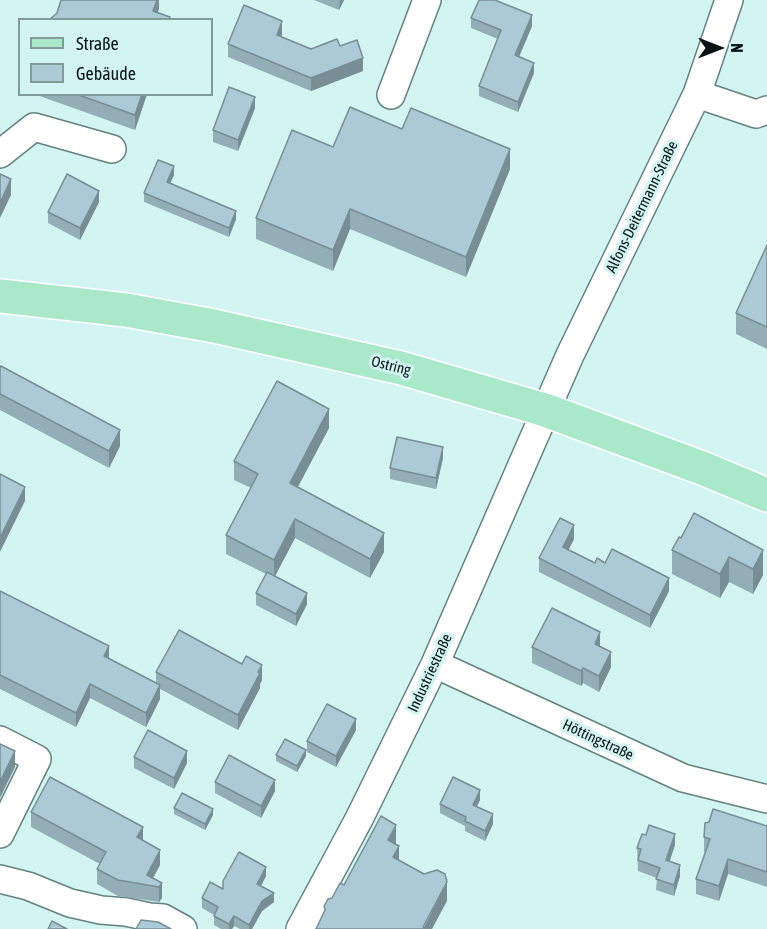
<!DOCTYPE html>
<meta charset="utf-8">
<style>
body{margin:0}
#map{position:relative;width:767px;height:929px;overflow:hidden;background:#d2f5f2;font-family:"Asap Condensed",sans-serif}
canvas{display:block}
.legend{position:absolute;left:18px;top:18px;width:195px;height:78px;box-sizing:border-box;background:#d2f5f2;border:2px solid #819b99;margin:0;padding:8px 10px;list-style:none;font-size:18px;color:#071313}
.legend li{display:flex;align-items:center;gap:12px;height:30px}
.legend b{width:30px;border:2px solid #819b99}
.north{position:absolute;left:689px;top:18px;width:60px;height:60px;-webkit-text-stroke:4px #d2f5f2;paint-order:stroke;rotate:90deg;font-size:16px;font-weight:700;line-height:24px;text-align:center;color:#071313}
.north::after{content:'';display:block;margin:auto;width:21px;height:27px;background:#071313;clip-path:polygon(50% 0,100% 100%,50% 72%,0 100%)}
</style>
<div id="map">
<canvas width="767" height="929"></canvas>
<ul class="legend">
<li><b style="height:8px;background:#a9e9c9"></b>Straße</li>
<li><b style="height:16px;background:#abcad5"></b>Gebäude</li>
</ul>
<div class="north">N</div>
</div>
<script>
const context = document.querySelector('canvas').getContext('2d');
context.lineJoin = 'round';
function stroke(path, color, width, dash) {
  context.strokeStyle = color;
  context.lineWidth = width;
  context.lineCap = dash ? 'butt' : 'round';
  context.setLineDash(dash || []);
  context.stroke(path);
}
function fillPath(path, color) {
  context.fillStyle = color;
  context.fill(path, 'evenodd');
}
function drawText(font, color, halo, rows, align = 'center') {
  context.font = font + ' "Asap Condensed",sans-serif';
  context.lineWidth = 6;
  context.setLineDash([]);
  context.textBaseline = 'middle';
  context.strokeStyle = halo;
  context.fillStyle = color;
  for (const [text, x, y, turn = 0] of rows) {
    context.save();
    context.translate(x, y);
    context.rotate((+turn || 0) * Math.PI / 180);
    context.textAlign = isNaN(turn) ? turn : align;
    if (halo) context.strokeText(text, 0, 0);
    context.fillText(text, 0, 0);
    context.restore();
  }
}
const minor = new Path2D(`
 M697 94 756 114 767 110
 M391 95 427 0
 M0 154 34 127 112 149
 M435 664 683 778 767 799
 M0 740 37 759 0 834
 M0 879 28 886 70 903 101 910 126 912 149 917 163 918 183 929
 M300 929 359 819 435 664 570 355 697 94 729 0`);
const major = new Path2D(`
 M0 296 126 310 214 326 401 368 545 410 702 468 767 495`);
stroke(minor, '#62827f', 30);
stroke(major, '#fff', 36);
stroke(minor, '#fff', 27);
stroke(major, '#a9e9c9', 33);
fillPath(new Path2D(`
 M314 0H344L339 10Z
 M471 18 532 26 519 57 534 73 518 112 479 96V86L498 39 471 28Z
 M282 34 281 37 311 49 340 46 363 71 311 91 228 57V44Z
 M34 94H147L135 130Z
 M255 108 238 151 213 142V130Z
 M402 129 510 169 466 277 350 229 333 271 256 239V218L333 147Z
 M174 175 170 183 236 219 229 237 144 202V193Z
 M99 202 80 240 48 223V212Z
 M767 245V349L736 334V313Z
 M0 368 120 446 109 468 0 410Z
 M329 428 297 488 384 552 370 578 295 538 275 576 307 604 296 626 256 605V593L266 574 226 554V535L251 488 234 480V461Z
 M443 458 436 489 390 479V468Z
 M694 513 763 575 753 594 729 582 720 598 672 574V550L681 538Z
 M574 539 568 550 595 563 669 591 650 628 539 572V558Z
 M0 591 109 658 156 683V672L262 680 260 684V688L238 730 160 689V699L146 727 90 698 76 727 0 689Z
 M600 646 611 667 599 692 583 683 581 686 532 663V647Z
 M356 730 336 767 307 752V741Z
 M276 755 306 756 297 772 276 761Z
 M134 757 187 763 174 789 134 768Z
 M215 782 275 791 261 818 215 793Z
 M480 800 477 806 493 824 485 841 465 831V826L440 813V804Z
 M174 808 213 815 205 830 174 814Z
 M31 812 143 840 160 865 153 878 162 883V898L159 902 118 896 97 884V869L100 864 31 827Z
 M767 826V887L728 874 719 901 696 894V879L705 852H704V837Z
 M675 845 669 862 680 876 674 896 656 890 657 878 638 871 637 848Z
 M266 876 261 886 274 902 262 911 252 929H240L234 926 232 929H221L214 925V915L202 908V898L223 889Z`), '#93aeb7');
fillPath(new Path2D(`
 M157 0H159V9L155 20 153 11Z
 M340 0H344L339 10Z
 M532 15V26L515 66V55Z
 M282 21V34L277 48V35Z
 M363 58V71L311 91V78Z
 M534 63V73L518 112V102Z
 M142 94H147L135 130V115Z
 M255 97V108L238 151V140Z
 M510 149V169L466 277V257Z
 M174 166V175L167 190V182Z
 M11 179V195L0 218V203Z
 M99 191V202L80 240V228Z
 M350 209V229L333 271V250Z
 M236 211V219L229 237V228Z
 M329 409V428L290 502V483Z
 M120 430V446L109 468V451Z
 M443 447V458L436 489V478Z
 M25 487V501L0 552V538Z
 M295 519V538L274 578V560Z
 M574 525V539L563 561V547Z
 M384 533V552L370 578V559Z
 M763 550V575L753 594V569Z
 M729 557V582L720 598V574Z
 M669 578V591L650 628V615Z
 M307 593V604L296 626V614Z
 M600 632V648L595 644Z
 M109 646V660L104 656Z
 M611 652V667L599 692V676Z
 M262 665V680L260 684V688L238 730V715Z
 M583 668V683L581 686V671Z
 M90 684V698L76 727V713Z
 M160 685V699L146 727V713Z
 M356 719V730L336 767V756Z
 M306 750V756L297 772V766Z
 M15 751V767L0 798V782Z
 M187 751V763L174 789V778Z
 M275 780V791L261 818V806Z
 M480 790V800L473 814V805Z
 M213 809V815L205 830V824Z
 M493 814V824L485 841V831Z
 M396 825V843L388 859V840Z
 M143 827V842L137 837Z
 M675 834V845L666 872V860Z
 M399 846V864L393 857Z
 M160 850V865L149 885 147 875Z
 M728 859V874L719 901V886Z
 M680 865V876L674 896V885Z
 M266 867V876L257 893V884Z
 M447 882V901L432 929H423Z
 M162 883V898L159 902V887Z
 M274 893V902L262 911 252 929H249V925L262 901Z
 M234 916V926L232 929H229V924Z`), '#788d95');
const building = new Path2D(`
 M61 0H157L153 11 170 17 169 20H49L57 13Z
 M479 0H495L532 15 515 55 534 63 518 102 479 86 501 30 471 18Z
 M244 5 282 21 277 35 311 49 337 39 340 46 357 40 363 58 311 78 228 44Z
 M229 87 255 97 238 140 213 130Z
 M76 94H142L135 115Z
 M350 107 402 129 411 108 510 149 466 257 350 209 333 250 256 218 292 130 333 147Z
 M158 160 174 166 167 182 236 211 229 228 144 193Z
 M0 174 11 179 0 203Z
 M67 174 99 191 80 228 48 212Z
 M767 245V327L736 313Z
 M1 366 120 430 109 451 0 394V368Z
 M277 381 329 409 290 483 384 533 370 559 295 519 274 560 226 535 258 474 234 461Z
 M397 437 443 447 436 478 390 468Z
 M0 474 25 487 0 538Z
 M694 513 763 550 753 569 729 557 720 574 672 550 679 537 681 538Z
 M560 518 574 525 563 547 595 563 597 558 605 563 612 549 669 578 650 615 539 558Z
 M267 572 307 593 296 614 256 593Z
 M0 591 109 646 104 656 160 685 146 713 90 684 76 713 0 675Z
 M552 608 600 632 595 644 611 652 599 676 583 668 581 671 532 647Z
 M179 630 242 664 246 656 262 665 258 672 260 673 238 715 156 672Z
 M327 704 356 719 336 756 307 741Z
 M148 730 187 751 174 778 134 757Z
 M285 739 306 750 297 766 276 755Z
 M0 744 15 751 0 782Z
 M229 755 275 780 261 806 215 782Z
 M50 777 143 827 137 837 160 850 147 875 162 883 159 887 118 880 97 869 106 852 31 812Z
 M453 777 480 790 473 805 493 814 485 831 465 821 466 817 440 804Z
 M182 793 213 809 205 824 174 808Z
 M713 809 767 826V872L728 859 719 886 696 879 710 839 704 837 705 823 709 822Z
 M381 816 396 825 388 840 399 846 393 857 424 874 437 870 445 874 447 882 423 927 426 929H316L325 910 324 906 328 899 332 898 340 883 344 885Z
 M649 825 675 834 666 860 680 865 674 885 656 879 660 868 638 860 641 849 637 848 642 834 646 835Z
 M239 852 266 867 257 884 274 893 262 901 249 925 234 916 229 924 214 916 218 907 202 898 210 882 223 889V881Z
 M141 920 158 922 171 929H136Z
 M52 921 67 929H48Z`);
fillPath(building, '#abcad5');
stroke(building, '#788d95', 1.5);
drawText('15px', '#071313', '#d2f5f2', [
 ["Alfons-Deitermann-Straße",642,207,-64],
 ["Ostring",391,366,14],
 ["Industriestraße",430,673,-65],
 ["Höttingstraße",598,740,25]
]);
</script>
